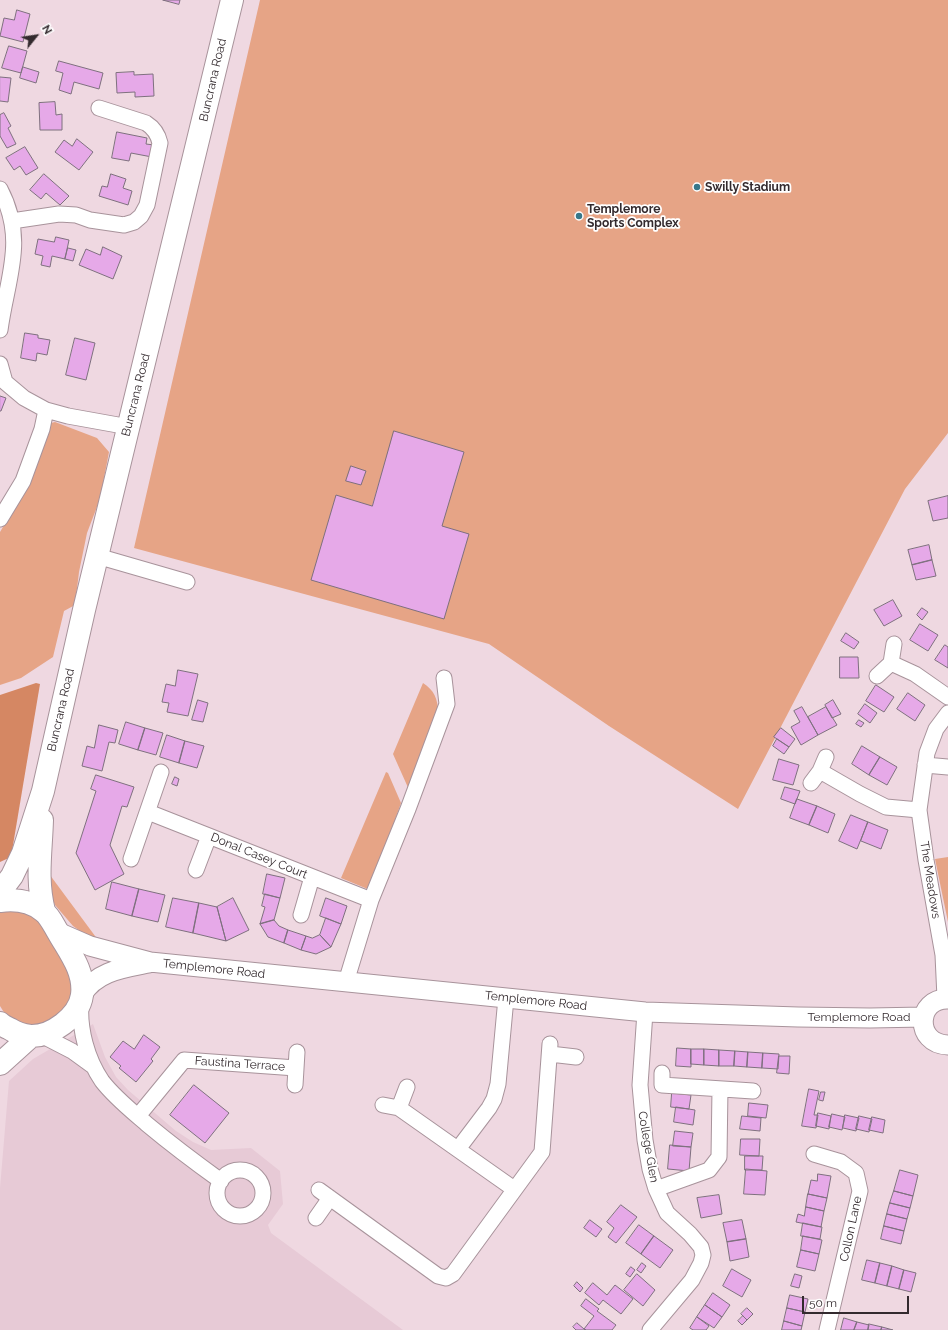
<!DOCTYPE html>
<style>
body{margin:0}
#map{position:relative;width:948px;height:1330px;overflow:hidden;background:#efd8e1;font-family:Raleway,sans-serif}
canvas{display:block}
.north{position:absolute;left:16px;top:16px;width:40px;height:40px;-webkit-text-stroke:3px #fff;paint-order:stroke;rotate:60deg;font-size:11px;font-weight:700;line-height:16px;text-align:center;color:#332a2e}
.north::after{content:'';display:block;margin:auto;width:14px;height:18px;background:#332a2e;clip-path:polygon(50% 0,100% 100%,50% 72%,0 100%)}
.scale{position:absolute;left:802px;top:1296px;width:107px;height:18px;box-sizing:border-box;border:2px solid #332a2e;border-top:0;padding-left:5px;font-size:12px;line-height:14px;white-space:nowrap;color:#332a2e;-webkit-text-stroke:3px #fff;paint-order:stroke}
</style>
<div id="map">
<canvas width="948" height="1330"></canvas>
<div class="north">N</div>
<div class="scale">50 m</div>
</div>
<script>
const context = document.querySelector('canvas').getContext('2d');
context.lineJoin = 'round';
function fillPath(path, color) {
  context.fillStyle = color;
  context.fill(path, 'evenodd');
}
function stroke(path, color, width, dash) {
  context.strokeStyle = color;
  context.lineWidth = width;
  context.lineCap = dash ? 'butt' : 'round';
  context.setLineDash(dash || []);
  context.stroke(path);
}
function drawText(font, color, halo, rows, align = 'center') {
  context.font = font + ' Raleway,sans-serif';
  context.lineWidth = 3.5;
  context.setLineDash([]);
  context.textBaseline = 'middle';
  context.strokeStyle = halo;
  context.fillStyle = color;
  for (const [text, x, y, turn = 0] of rows) {
    context.save();
    context.translate(x, y);
    context.rotate((+turn || 0) * Math.PI / 180);
    context.textAlign = isNaN(turn) ? turn : align;
    if (halo) context.strokeText(text, 0, 0);
    context.fillText(text, 0, 0);
    context.restore();
  }
}
fillPath(new Path2D(`
 M93 1024 105 1057 116 1077 128 1090 176 1131 193 1142 211 1150 251 1148 280 1171 283 1204 268 1225 271 1233 403 1330H0V1188L9 1081 33 1059Z`), '#e7cad6');
fillPath(new Path2D(`
 M260 0H948V433L905 489 738 809 609 726 489 644 134 548Z
 M55 422 97 438 109 452 100 499 87 533 79 572 75 605 64 611 53 657 21 678 0 685V532L10 515 51 423Z
 M423 683C434 690 438 699 438 712L410 792 393 754Z
 M386 772 388 773 401 803 370 890 341 878Z
 M948 857V922L935 859Z
 M47 871 98 940 80 931 73 926 55 905 51 897Z
 M9 910 21 911 33 916 42 923 72 971 74 990 61 1016 33 1027 21 1024 5 1014 0 1006V912Z`), '#e6a486');
fillPath(new Path2D(`
 M36 683 40 684 11 857 0 862V695Z`), '#d58763');
const building = new Path2D(`
 M163 0H180L179 4Z
 M17 10 30 14 23 42 0 36 4 18 14 20Z
 M9 46 27 51 21 73 2 68Z
 M59 61 103 73 99 89 74 82 71 94 59 90 63 73 56 71Z
 M23 67 39 72 36 83 20 78Z
 M134 72V75L153 74 154 96 135 97V92L117 93 116 73Z
 M0 77 11 78 8 102 0 101Z
 M55 102 56 115 62 114V130H40L39 103Z
 M4 113 11 126 8 128 16 144 7 148 0 136V115Z
 M117 132 147 138 146 144 154 145 152 157 131 153 129 161 112 158Z
 M77 139 93 152 79 170 55 152 64 140 72 146Z
 M25 147 38 168 26 175 20 166 14 170 6 158Z
 M44 174 69 196 60 205 46 193 41 199 30 190Z
 M111 174 126 179 123 188 132 191 128 205 99 196 102 186 107 187Z
 M56 237 69 240 65 259 52 256 50 267 41 265 43 256 35 254 38 239 54 242Z
 M103 247 122 256 113 279 79 265 86 249 100 255Z
 M68 248 76 250 73 261 65 259Z
 M25 333 38 335V338L50 340 47 355 37 353 36 361 21 358Z
 M75 338 95 343 86 380 66 375Z
 M0 396 6 398 1 411H0Z
 M394 431 464 452 442 526 469 534 444 619 311 580 336 495 372 506Z
 M351 466 366 471 361 485 346 481Z
 M948 496V518L933 521 928 501Z
 M929 545 932 560 912 565 908 550Z
 M932 560 936 576 916 580 912 565Z
 M893 600 902 616 884 626 874 610Z
 M922 608 928 612 922 620 917 615Z
 M920 624 938 635 928 651 910 640Z
 M846 633 859 642 854 649 841 641Z
 M945 645 948 647V668L935 660Z
 M840 657H858L859 678H840Z
 M178 670 198 674 188 716 167 712 169 703 162 702 166 684 175 686Z
 M876 685 894 697 884 712 866 701Z
 M908 693 925 705 915 721 897 709Z
 M198 700 208 703 203 722 192 720Z
 M833 700 841 714 832 718 825 705Z
 M865 704 877 713 870 723 858 714Z
 M802 707 818 735 801 745 791 727 800 722 794 711Z
 M826 707 837 725 818 735 808 717Z
 M859 720 864 723 861 727 856 724Z
 M126 722 145 728 138 750 119 744Z
 M99 725 118 730 115 743 109 742 102 771 82 766 87 746 94 748Z
 M145 728 163 733 156 755 138 750Z
 M781 728 795 739 789 747 774 737Z
 M167 735 185 741 179 763 160 757Z
 M777 739 789 747 784 754 773 746Z
 M185 741 204 746 197 768 179 763Z
 M862 746 880 757 869 775 852 764Z
 M880 757 897 767 887 785 869 775Z
 M779 759 799 765 793 785 773 780Z
 M96 775 134 787 127 807 122 806 110 845 124 874 95 890 76 853 96 791 91 789Z
 M175 777 179 779 177 786 172 784Z
 M785 787 800 791 795 804 781 799Z
 M797 799 817 806 809 825 790 818Z
 M817 806 835 814 828 833 809 825Z
 M851 815 868 822 857 849 839 841Z
 M868 822 888 830 881 849 861 841Z
 M267 874 285 878 280 898 263 894Z
 M112 882 139 889 132 916 106 909Z
 M139 889 165 895 158 922 132 916Z
 M265 894 280 898 274 920 260 924 265 907 262 906Z
 M173 898 199 903 193 933 166 927Z
 M233 898 249 930 226 941 217 907Z
 M326 898 347 906 341 924 320 916Z
 M199 903 217 907 226 941 193 933Z
 M326 918 341 924 331 947 320 935Z
 M274 920 279 926 288 930 284 943 268 937 260 924Z
 M288 930 306 936 301 950 284 943Z
 M320 935 331 947 316 954 301 950 306 936 312 938Z
 M144 1035 160 1047 151 1059 153 1061 136 1082 119 1068 121 1066 110 1057 123 1041 134 1049Z
 M677 1048 691 1049V1067L676 1066Z
 M691 1049H704V1065L691 1064Z
 M704 1049 719 1050V1066L704 1065Z
 M719 1050 735 1051 734 1066H719Z
 M735 1051 748 1052 747 1067 734 1066Z
 M748 1052 763 1053 762 1068 747 1067Z
 M763 1053 779 1054 778 1069 762 1068Z
 M779 1056H790L789 1074 777 1073Z
 M194 1085 229 1113 205 1143 170 1115Z
 M809 1089 819 1091 814 1115H818L816 1128 802 1126Z
 M821 1092H825L823 1101 819 1100Z
 M672 1093 691 1095 689 1109 671 1107Z
 M749 1103 768 1105 766 1118 748 1116Z
 M676 1107 695 1110 693 1125 674 1122Z
 M818 1113 831 1116 829 1129 816 1126Z
 M832 1114 845 1117 842 1130 829 1127Z
 M845 1115 859 1118 856 1131 843 1128Z
 M742 1116 761 1118 760 1131 740 1129Z
 M859 1116 872 1119 869 1132 856 1129Z
 M872 1117 885 1120 883 1133 869 1130Z
 M675 1131 693 1133 691 1147 673 1146Z
 M741 1139H760L759 1156 740 1155Z
 M670 1145 691 1147 689 1171 668 1169Z
 M745 1156H763L762 1170H745Z
 M746 1169 767 1171 765 1195 744 1194Z
 M900 1170 918 1175 913 1196 894 1191Z
 M818 1174 831 1176 827 1198 808 1194 811 1180 817 1181Z
 M894 1191 913 1196 910 1208 890 1203Z
 M808 1194 827 1198 824 1211 806 1207Z
 M719 1195 722 1214 701 1218 697 1198Z
 M890 1203 910 1208 907 1219 887 1214Z
 M621 1205 637 1217 616 1243 608 1237 614 1228 607 1222Z
 M806 1207 824 1211 821 1227 796 1222 798 1214 804 1216Z
 M887 1214 907 1219 904 1231 884 1226Z
 M590 1220 602 1229 596 1237 584 1228Z
 M742 1220 746 1239 727 1242 723 1223Z
 M803 1223 822 1227 820 1239 801 1236Z
 M639 1225 654 1236 641 1254 626 1243Z
 M884 1226 904 1231 901 1244 881 1239Z
 M654 1236 673 1250 660 1268 641 1254Z
 M803 1236 822 1240 819 1254 801 1250Z
 M746 1239 749 1257 730 1261 727 1242Z
 M801 1250 819 1254 815 1271 797 1267Z
 M867 1260 880 1263 875 1283 862 1280Z
 M642 1263 646 1266 641 1273 637 1270Z
 M880 1263 892 1266 887 1286 875 1283Z
 M892 1266 904 1270 899 1289 887 1286Z
 M631 1267 635 1270 630 1277 626 1274Z
 M732 1269 751 1280 742 1297 723 1286Z
 M904 1270 916 1273 911 1292 899 1289Z
 M637 1274 655 1290 643 1306 624 1290Z
 M795 1274 802 1276 799 1288 791 1286Z
 M577 1282 583 1288 580 1292 574 1286Z
 M593 1283 607 1295 615 1285 633 1299 621 1314 603 1300 599 1305 585 1293Z
 M713 1293 730 1305 722 1317 705 1305Z
 M790 1295 808 1299 805 1312 787 1308Z
 M586 1299 599 1309 597 1311 616 1325 612 1330H586L584 1329 594 1316 581 1306Z
 M705 1305 722 1317 714 1328 697 1317Z
 M747 1308 753 1314 747 1320 741 1314Z
 M787 1308 805 1312 802 1326 784 1321Z
 M743 1316 747 1320 742 1325 738 1321Z
 M697 1317 709 1326 706 1330H693L690 1328Z
 M844 1318 857 1322 854 1330H841Z
 M784 1321 802 1326 801 1330H782Z
 M857 1322 869 1325 868 1330H854Z
 M577 1323 584 1329 586 1330H576L573 1327Z
 M869 1324 882 1327 881 1330H868Z
 M882 1327 893 1330H881Z`);
fillPath(building, '#e6a9e8');
stroke(building, '#7e707e', 1);
const minor = new Path2D(`
 M0 189C27 240 7 278 0 330
 M12 221 59 214 76 215 90 220 124 225 134 222 141 216 147 205 160 143C158 134 154 128 146 123L99 108
 M0 364 5 382 24 398 46 410 68 416 129 427
 M0 519 23 481 42 429 46 410
 M97 556 187 582
 M891 663 915 674 948 697
 M877 676 891 663 894 644
 M925 765 948 767
 M820 771 860 794 886 807 919 810
 M811 783 820 771 826 757
 M148 812 371 900
 M131 859 161 772
 M196 870 209 836
 M301 915 312 877
 M346 982 371 900 408 809 447 704 444 678
 M945 998 943 955 926 860 919 810 927 753 936 729 948 713
 M81 1003C79 1029 87 1059 102 1081 115 1098 133 1112 148 1125 172 1145 196 1163 221 1181
 M645 1012 640 1085 645 1140 650 1169 656 1189 667 1213 690 1234 701 1247 703 1255 701 1263 692 1280 650 1330
 M41 1035 72 1051 94 1067
 M550 1054 576 1057
 M662 1073V1085L753 1091
 M295 1085 297 1052
 M383 1105 399 1108 514 1189
 M399 1108 407 1087
 M138 1116 184 1060 296 1068
 M458 1149 489 1108 494 1099 498 1084 506 998
 M814 1154 841 1162 856 1173 860 1191 827 1330
 M217 1193a23 23 0 1 1 46 0a23 23 0 1 1-46 0Z
 M656 1189 709 1170 719 1157 720 1089
 M319 1190 438 1276 446 1278 453 1274 542 1152 550 1044
 M316 1218 330 1198`);
const major = new Path2D(`
 M58 932 90 946 150 962 645 1012 798 1017 870 1018 924 1017
 M82 995C96 971 124 968 149 963
 M948 999C916 998 914 1044 948 1045`);
const highway = new Path2D(`
 M42 820C41 853 36 879 44 911
 M0 892 12 876 23 853 43 791 84 610 232 0
 M0 901C15 899 31 901 43 911 50 916 54 926 59 934 70 953 85 972 82 995 79 1017 51 1037 30 1036 23 1035 16 1033 10 1029 6 1027 3 1026 0 1023
 M0 1064 31 1036`);
stroke(minor, '#a8939b', 17);
stroke(major, '#a8939b', 21);
stroke(highway, '#a8939b', 24);
stroke(minor, '#fff', 15);
stroke(major, '#fff', 19);
stroke(highway, '#fff', 22);
for (const [x, y, r, color] of [
 [697,187,4,"#37778a"],
 [579,216,4,"#37778a"]
]) {
  const dot = new Path2D();
  dot.arc(x, y, r, 0, 2 * Math.PI);
  context.fillStyle = color;
  context.fill(dot);
  stroke(dot, '#fff', 1.5);
}
drawText('12px', '#332a2e', '#fff', [
 ["Buncrana Road",213,80,-77],
 ["Buncrana Road",136,395,-76],
 ["Buncrana Road",61,710,-77],
 ["Donal Casey Court",259,856,22],
 ["The Meadows",930,880,81],
 ["Templemore Road",214,969,6],
 ["Templemore Road",536,1001,6],
 ["Templemore Road",859,1017],
 ["Faustina Terrace",240,1064,4],
 ["College Glen",648,1147,80],
 ["Collon Lane",851,1229,-78]
]);
drawText('bold 12px', '#332a2e', '#fff', [
 ["Swilly Stadium",705,187],
 ["Templemore",587,209],
 ["Sports Complex",587,223]
], 'left');
</script>
